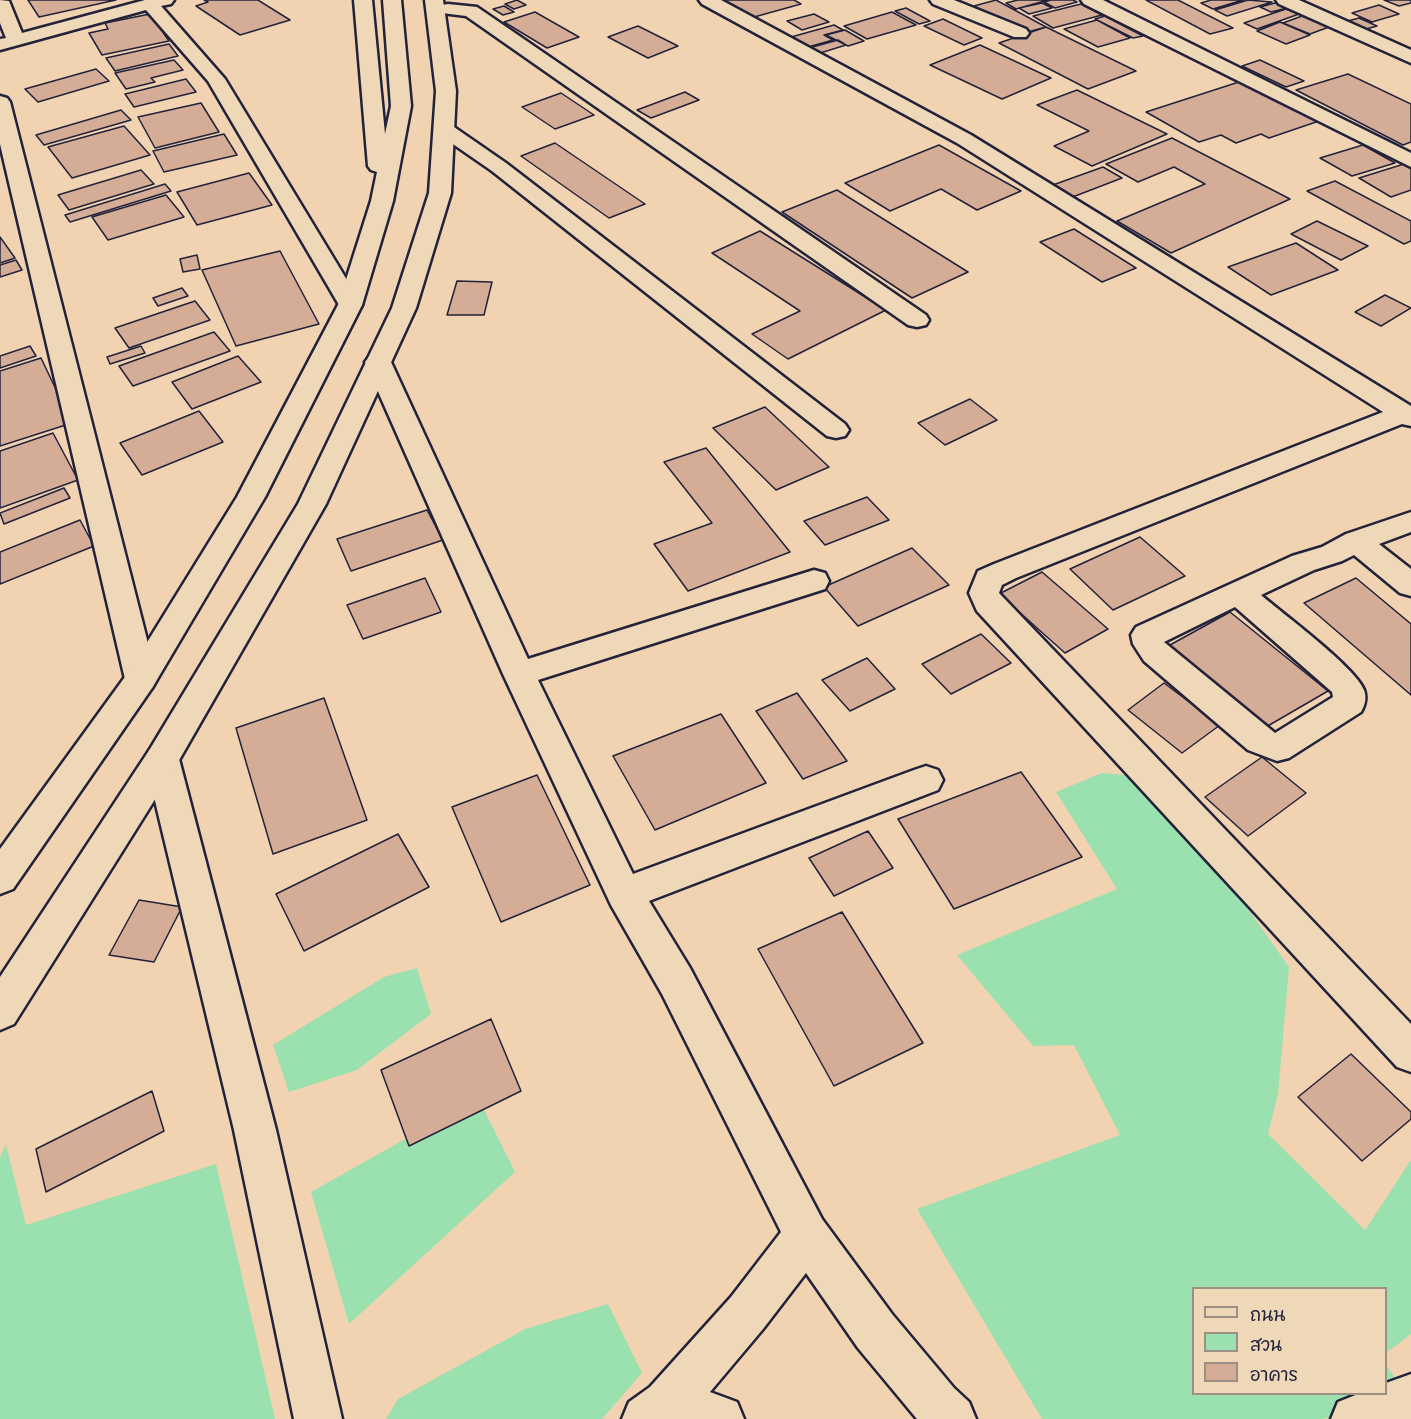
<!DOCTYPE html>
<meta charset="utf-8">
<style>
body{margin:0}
#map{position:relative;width:1411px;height:1419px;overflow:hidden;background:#f1d3b2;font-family:Caveat,"Playpen Sans Thai",sans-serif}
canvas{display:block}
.legend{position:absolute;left:1192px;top:1287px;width:195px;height:108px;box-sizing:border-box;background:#eed8b7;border:2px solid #9c8f85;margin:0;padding:8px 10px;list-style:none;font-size:18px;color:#22223b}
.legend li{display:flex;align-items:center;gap:12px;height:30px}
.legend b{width:30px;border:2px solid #9c8f85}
</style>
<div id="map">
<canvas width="1411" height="1419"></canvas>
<ul class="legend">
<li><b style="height:8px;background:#eed8b7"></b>ถนน</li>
<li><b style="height:16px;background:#9ae1af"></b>สวน</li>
<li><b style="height:16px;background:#d5ad96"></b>อาคาร</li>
</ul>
</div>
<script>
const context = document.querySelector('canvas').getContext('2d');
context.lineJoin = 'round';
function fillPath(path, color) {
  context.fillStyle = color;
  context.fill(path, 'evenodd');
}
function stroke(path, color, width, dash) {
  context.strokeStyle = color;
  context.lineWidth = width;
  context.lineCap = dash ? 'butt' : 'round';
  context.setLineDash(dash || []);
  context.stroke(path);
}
fillPath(new Path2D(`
 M1102 773 1155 778 1289 967 1278 1094 1268 1134 1365 1230 1411 1160V1334L1386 1353V1288H1194V1394H1386V1364L1409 1402 1322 1419H1042L917 1209 1120 1135 1074 1045 1033 1046 957 955 1117 889 1056 792Z
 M417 968 431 1014 357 1070 289 1092 273 1045 384 977Z
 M478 1098 515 1172 349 1324 311 1192Z
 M6 1145 26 1225 216 1164 275 1419H0V1157Z
 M608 1304 642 1373 602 1419H386L398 1399 525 1329Z`), '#9ae1af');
const building = new Path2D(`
 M28 0H116L39 17Z
 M204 0H258L290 20 240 35 196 6 208 2Z
 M517 0 526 5 514 9 505 4Z
 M717 0H794L801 4 747 19Z
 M996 0 1046 27 1024 33 974 6Z
 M1018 0H1048L1016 9 1006 3Z
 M1051 0H1073L1077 2 1055 8 1044 2Z
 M1146 0H1178L1233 28 1210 34Z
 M1211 0H1243L1213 9 1201 3Z
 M1248 0 1272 2 1227 16 1215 10Z
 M1384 0H1411V3L1399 6Z
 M1042 3 1052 8 1029 14 1019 8Z
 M1275 3 1287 8 1271 12 1260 7Z
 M1081 4 1102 15 1053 28 1033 16Z
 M1379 5 1399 14 1372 22 1352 13Z
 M504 6 514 12 503 15 493 9Z
 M906 8 930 21 919 24 895 11Z
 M1286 9 1299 14 1257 29 1244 23Z
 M535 12 579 37 547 48 504 22Z
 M892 12 916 25 867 39 844 26Z
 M150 14 169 41 102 55 89 33 108 29 105 23Z
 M814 14 829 22 802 30 787 21Z
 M1105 16 1143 36 1133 38 1095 19Z
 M1302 16 1329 27 1310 34 1283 23Z
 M1359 18 1377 26 1366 29 1348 21Z
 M943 19 982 38 964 45 924 26Z
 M1097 20 1130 38 1098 47 1064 29Z
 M1280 22 1310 35 1286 44 1257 31Z
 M834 25 843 30 824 35 833 40 801 49 784 39Z
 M638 26 678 46 648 58 608 37Z
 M1046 27 1136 71 1088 89 999 43Z
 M845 30 864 41 848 46 826 35Z
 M838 40 846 45 817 54 809 48Z
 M169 44 178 56 115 71 106 58Z
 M980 45 1051 78 1002 99 930 65Z
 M174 60 183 70 151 78 155 82 126 89 115 73Z
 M1260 60 1304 81 1286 87 1242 66Z
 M96 69 109 81 38 102 25 89Z
 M1348 74 1411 104V142L1403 145 1296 90Z
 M186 79 196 92 134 107 125 94Z
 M1242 81 1319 121 1269 138 1261 134 1236 143 1221 135 1199 142 1146 112Z
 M1077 90 1167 134 1092 166 1054 146 1089 131 1037 105Z
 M685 92 699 100 651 118 637 110Z
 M561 93 594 115 555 129 522 107Z
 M201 103 219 132 155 148 138 117Z
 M121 110 131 120 44 145 36 135Z
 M124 126 150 155 72 178 48 147Z
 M224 134 237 155 164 172 153 151Z
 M1172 138 1290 199 1171 253 1117 221 1205 184 1174 167 1138 182 1106 164Z
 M555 143 645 204 609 218 521 156Z
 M939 145 1021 191 977 210 941 189 890 211 845 183Z
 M1363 145 1395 163 1352 176 1320 158Z
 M1404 164 1411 168V190L1391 197 1359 178Z
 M1103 167 1122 178 1070 198 1050 186Z
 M141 170 154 184 69 210 58 195Z
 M249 173 272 205 197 225 177 192Z
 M1335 181 1411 221V241L1404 244 1307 191Z
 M165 184 171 191 70 222 65 215Z
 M837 190 968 272 912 298 782 212Z
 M166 195 184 217 108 240 92 217Z
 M1317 221 1368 246 1341 260 1291 234Z
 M1074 229 1136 268 1102 282 1040 242Z
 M760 231 886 310 788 359 752 334 800 311 712 253Z
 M0 237 15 258 0 263Z
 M1296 243 1338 270 1271 295 1228 267Z
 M280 251 319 324 236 346 202 270Z
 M197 255 200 269 183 272 180 259Z
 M16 260 22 270 0 277V265Z
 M457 281 492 282 484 315H447Z
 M182 288 188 296 158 306 153 298Z
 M1385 295 1411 308 1381 326 1355 312Z
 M195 301 210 320 129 348 115 328Z
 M214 332 230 351 133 386 119 366Z
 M30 346 36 356 0 368V356Z
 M141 346 145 353 110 364 107 357Z
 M238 356 261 382 192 409 172 382Z
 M41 358 72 423 0 446V371Z
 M970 399 997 420 945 445 918 423Z
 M765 407 829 467 776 490 713 428Z
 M199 411 223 442 142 475 120 443Z
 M53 433 78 480 0 508V451Z
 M706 448 790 552 688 591 654 544 712 523 664 462Z
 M64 488 70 498 4 524 0 513Z
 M867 497 889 520 825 545 804 521Z
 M427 510 443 540 351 571 337 539Z
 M80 520 94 546 0 584V552Z
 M1140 537 1185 576 1113 610 1070 569Z
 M912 548 949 585 858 626 824 587Z
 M1042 572 1108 629 1065 653 999 594Z
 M425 578 441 612 363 639 347 605Z
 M1356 578 1411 624V695L1304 603Z
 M1230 612 1328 691 1266 727 1170 645Z
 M981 634 1011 663 951 694 922 664Z
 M867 658 895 689 850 711 822 680Z
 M1164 683 1220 725 1182 753 1128 710Z
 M797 693 847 761 803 779 756 711Z
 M324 698 367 820 273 854 236 728Z
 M721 714 766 783 655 830 613 756Z
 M1262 757 1306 793 1248 836 1205 797Z
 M1021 772 1082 857 954 909 898 819Z
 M537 775 590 885 501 922 452 807Z
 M868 831 893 868 834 896 809 858Z
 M398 834 429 887 304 951 276 894Z
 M139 900 182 907 154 962 109 955Z
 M842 912 923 1043 834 1086 758 949Z
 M491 1019 521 1091 409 1146 381 1070Z
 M1351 1054 1411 1112V1119L1362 1161 1298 1097Z
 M152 1091 164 1131 46 1192 36 1149Z`);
fillPath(building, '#d5ad96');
stroke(building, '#22223b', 1.5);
const minor = new Path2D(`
 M0 0 9 1 22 33 145 0H174L171 4 161 6 225 79 362 305 358 310 350 312 342 310 208 81 146 10 0 50V39L6 38 0 23Z
 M699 0H721L971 135 1411 406V426L1402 424 1016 578 1002 585 999 593 1411 1024V1072L1397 1067 977 611 969 593 978 571 994 564 1383 412 957 143 702 4Z
 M930 0H954L1026 29 1029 33 1026 37H1014L933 4Z
 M1081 0H1103L1411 153V167L1084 4Z
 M1276 0H1299L1411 50V63L1279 4Z
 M448 4 477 7 926 315 929 320 926 325 917 327 908 325 466 16 442 13 439 9 442 5Z
 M0 96 7 98 10 102 157 679 152 688 141 691 130 688 125 679 0 144Z
 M444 123 451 125 506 163 845 424 849 430 845 436 836 438 827 436 492 171 437 133 434 129 437 125Z
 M378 354 387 357 391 362 528 659 814 570 825 573 829 581 825 589 538 680 633 874 914 770 926 766 938 770 943 780 938 790 649 901 690 968 822 1219 892 1314 954 1388 969 1402 976 1419H917L858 1348 806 1273 763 1329 710 1392 737 1402 744 1419H622L629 1402 650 1387 731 1297 781 1232 662 994 611 905 503 674 365 362 369 357Z
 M1411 512V532L1379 544 1411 569V596L1400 593 1354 555 1342 561 1314 570 1261 595C1283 614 1355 667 1364 690 1367 698 1365 705 1361 712L1289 758 1277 761 1248 750 1144 661 1133 644 1131 635 1136 627 1292 556 1322 547 1346 534ZM1235 607 1332 692 1333 697 1275 733 1164 642Z
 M162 745 174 749 179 759 276 1130 342 1419H294L234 1130 145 759 150 749Z
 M1411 1374V1419H1331L1338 1402 1358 1394H1386V1383Z`);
const secondary = new Path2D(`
 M354 0H372L385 134 391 106 383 0H401L411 106 393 201 362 305 265 497 152 688 13 889 0 894V849L130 670 237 497 338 305 371 201 377 172 371 170 368 166Z
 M425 0H443L456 91 451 193 416 308 326 504 174 769 14 1024 0 1030V977L150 749 298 504 392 308 429 193 436 91Z`);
stroke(minor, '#22223b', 5);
stroke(secondary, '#22223b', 5);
fillPath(minor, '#eed8b7');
fillPath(secondary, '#eed8b7');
</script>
